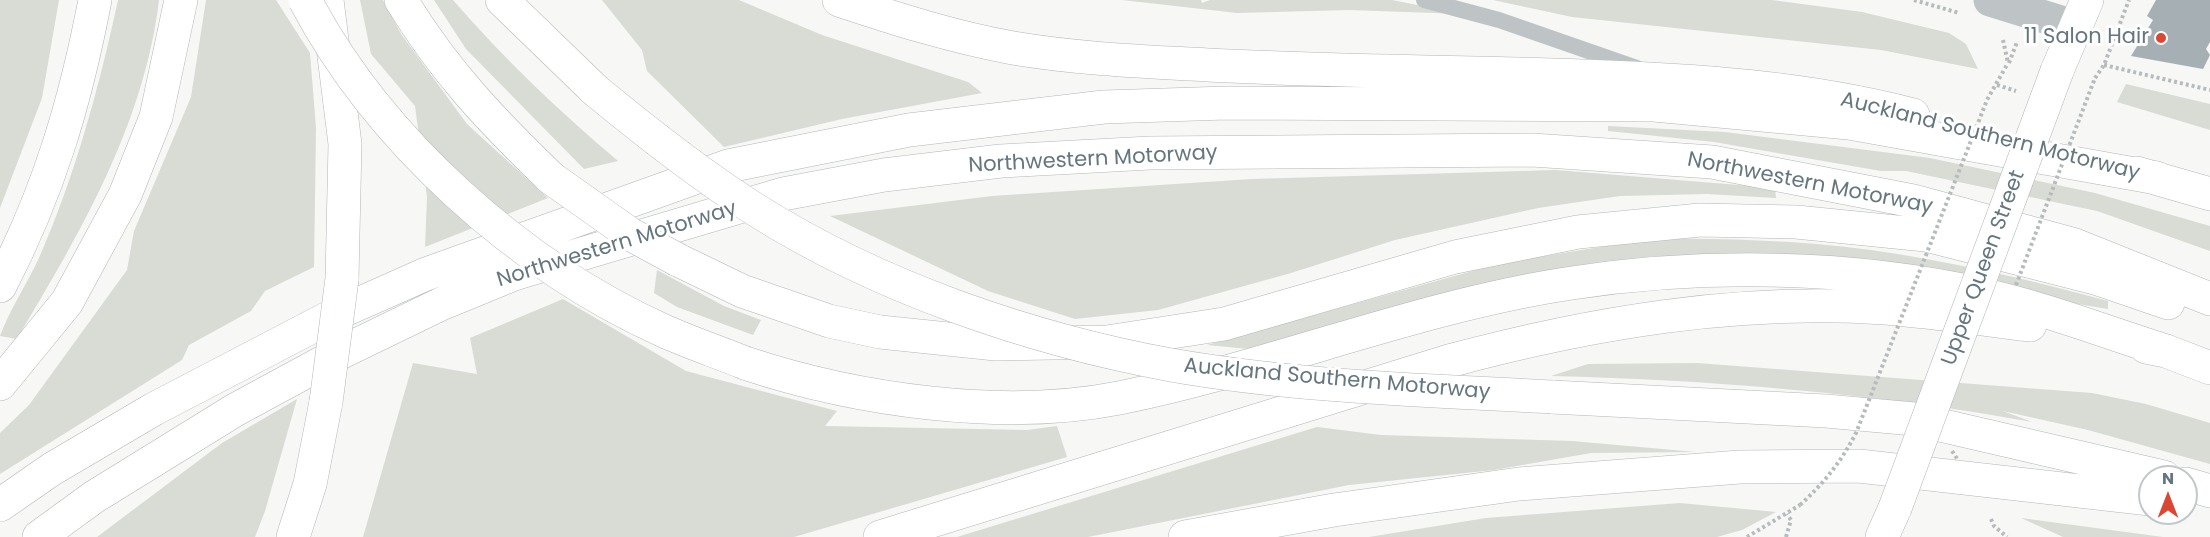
<!DOCTYPE html>
<style>
body{margin:0}
#map{position:relative;width:2210px;height:537px;overflow:hidden;background:#f7f7f5;font-family:Poppins,sans-serif}
canvas{display:block}
.north{position:absolute;left:2138px;top:465px;width:60px;height:60px;box-sizing:border-box;background:#fff;border:2px solid #c1c8cb;border-radius:50%;rotate:0deg;font-size:16px;font-weight:700;line-height:24px;text-align:center;color:#64767e}
.north::after{content:'';display:block;margin:auto;width:21px;height:27px;background:#da4732;clip-path:polygon(50% 0,100% 100%,50% 72%,0 100%)}
</style>
<div id="map">
<canvas width="2210" height="537"></canvas>
<div class="north">N</div>
</div>
<script>
const context = document.querySelector('canvas').getContext('2d');
context.lineJoin = 'round';
function fillPath(path, color) {
  context.fillStyle = color;
  context.fill(path, 'evenodd');
}
function stroke(path, color, width, dash) {
  context.strokeStyle = color;
  context.lineWidth = width;
  context.lineCap = dash ? 'butt' : 'round';
  context.setLineDash(dash || []);
  context.stroke(path);
}
function drawText(font, color, halo, rows, align = 'center') {
  context.font = font + ' Poppins,sans-serif';
  context.lineWidth = 6;
  context.setLineDash([]);
  context.textBaseline = 'middle';
  context.strokeStyle = halo;
  context.fillStyle = color;
  for (const [text, x, y, turn = 0] of rows) {
    context.save();
    context.translate(x, y);
    context.rotate((+turn || 0) * Math.PI / 180);
    context.textAlign = isNaN(turn) ? turn : align;
    if (halo) context.strokeText(text, 0, 0);
    context.fillText(text, 0, 0);
    context.restore();
  }
}
fillPath(new Path2D(`
 M0 0H59L42 98 0 208Z
 M118 0H159C144 125 80 233 17 339L0 336C10 309 27 284 39 258 75 176 99 88 118 0Z
 M206 0H276L310 53 316 128 314 267 265 291 251 311 189 345 182 360 0 474V433L29 405 127 270 134 231 191 97Z
 M360 0H383L401 34 467 124 548 198 425 247 427 197 415 106 371 54Z
 M434 0H453C504 59 559 111 618 161L584 169 466 49Z
 M602 0H739L822 35 968 82 982 93 842 119 724 147 647 71 642 50Z
 M1122 0H1201L1202 3 1210 0H1392L1463 14 1349 10 1237 13Z
 M1493 0H1772L1862 12 1949 33 1966 44 1978 69 1881 50 1572 17Z
 M2126 84 2210 104V130L2117 102Z
 M1608 126 1725 132 1930 158 2095 193 2210 226V251L2097 211 1906 171H1881L1714 142 1608 131Z
 M1556 170 1775 188 1776 198 1707 194 1620 196 1538 208 1395 240 1291 273 1158 310 1075 319 988 291 830 216 992 196 1252 179Z
 M1656 238C1728 239 1799 240 1871 250 1950 261 2031 280 2108 301V309L1804 259 1249 349 1207 345 1501 263Z
 M657 270 724 306 761 320 753 335 677 307 654 293Z
 M563 299 686 371 837 411 825 426 1027 430 1057 426 1067 457 794 537H363L413 363 477 374 470 338Z
 M1697 363 2092 393 2146 404 2210 423V464L2088 430 2003 411 2032 422C1872 393 1713 380 1551 376L1588 364Z
 M297 399 265 511 255 537H97L222 443Z
 M1317 427 1381 435 1572 441 1696 452 1591 453 1494 470 1349 485 1088 537H957Z
 M1680 503 1776 512 1742 530 1717 537H1369L1486 518Z
 M2021 518 2163 537H2063Z`), '#d8dcd4');
fillPath(new Path2D(`
 M2156 0H2210V42L2206 49 2210 55 2203 69 2131 56 2153 20 2147 16Z`), '#a6b0b4');
const secondary = new Path2D(`
 M2057 71 2087 0
 M1882 537 1895 508`);
const motorway = new Path2D(`
 M327 0 345 144 342 279
 M401 0C444 71 492 121 551 178
 M502 0 595 90
 M839 0C896 19 953 37 1013 48 1072 58 1132 61 1191 64 1322 72 1453 71 1583 76 1694 80 1805 87 1913 115
 M2137 173 2210 194
 M678 260 742 291 829 321 880 332 996 344 1107 342 1224 324 1455 257 1578 232 1700 220 1796 222 1926 235 2095 278 2168 303
 M0 286C49 191 75 104 95 0
 M2146 347 2166 351 2210 368
 M745 363C856 400 1003 421 1119 398 1272 367 1418 306 1572 283 1705 263 1854 265 1985 295 2047 309 2106 332 2166 351
 M0 384 67 302 125 195 156 117 181 0
 M1552 397 1826 411 1914 419 2164 477
 M2186 484 2210 491
 M0 505 52 469 154 409 338 313 426 274 728 166 909 130 1104 107 1226 103 1654 105 1849 123 2157 178
 M39 537 94 497 235 410 342 352 441 304 514 274 783 194 884 175 1001 161 1150 153 1532 150 1712 162 1913 201 2075 245 2210 299
 M293 537 310 484 326 402
 M880 537 1449 361C1590 323 1738 298 1885 308 1934 312 1982 319 2030 325
 M1185 537 1334 510 1519 484 1740 467 1859 466 2150 499`);
stroke(secondary, '#b1b8bb', 34);
stroke(motorway, '#b2b7b9', 34);
stroke(new Path2D(`
 M1914 0 1959 13
 M2003 40 2008 63
 M2009 63 2017 42
 M2104 65 2210 90
 M2095 78 2104 65 2129 0
 M1997 85 2016 91
 M1991 519 1994 526 2007 537
 M1747 537 1800 505
 M1786 537 1791 520 1787 514`), '#b7bbbd', 4, [3, 3]);
stroke(new Path2D(`
 M1424 0 1499 20 1637 68`), '#bec4c6', 16);
stroke(new Path2D(`
 M1990 0 2077 27`), '#bec4c6', 33);
stroke(secondary, '#fff', 33);
stroke(motorway, '#fff', 33);
const secondaryBridge = new Path2D(`
 M1895 508 2057 71`);
const motorwayBridge = new Path2D(`
 M305 0C379 141 520 266 664 331 691 343 718 352 745 363
 M595 90C647 133 699 174 756 210 878 287 1030 339 1171 365 1296 387 1425 390 1552 397
 M551 178 630 234 678 260
 M326 402 342 279`);
stroke(secondaryBridge, '#b1b8bb', 34, []);
stroke(motorwayBridge, '#b2b7b9', 34, []);
stroke(new Path2D(`
 M2016 285 2095 78
 M1952 451 1958 460
 M1800 505C1824 483 1841 462 1856 433L1987 100 2008 63`), '#b7bbbd', 4, [3, 3]);
stroke(secondaryBridge, '#fff', 33);
stroke(motorwayBridge, '#fff', 33);
for (const [x, y, r, color] of [
 [2161,38,6,"#da4732"]
]) {
  const dot = new Path2D();
  dot.arc(x, y, r, 0, 2 * Math.PI);
  context.fillStyle = color;
  context.fill(dot);
  stroke(dot, '#fff', 2);
}
drawText('21px', '#64767e', '#fff', [
 ["11 Salon Hair",2149,38]
], 'right');
drawText('21px', '#64767e', '#fff', [
 ["Auckland Southern Motorway",1990,137,14],
 ["Northwestern Motorway",1093,160,-3],
 ["Northwestern Motorway",1810,184,11],
 ["Northwestern Motorway",617,245,-17],
 ["Upper Queen Street",1984,268,-70],
 ["Auckland Southern Motorway",1337,380,5]
]);
</script>
